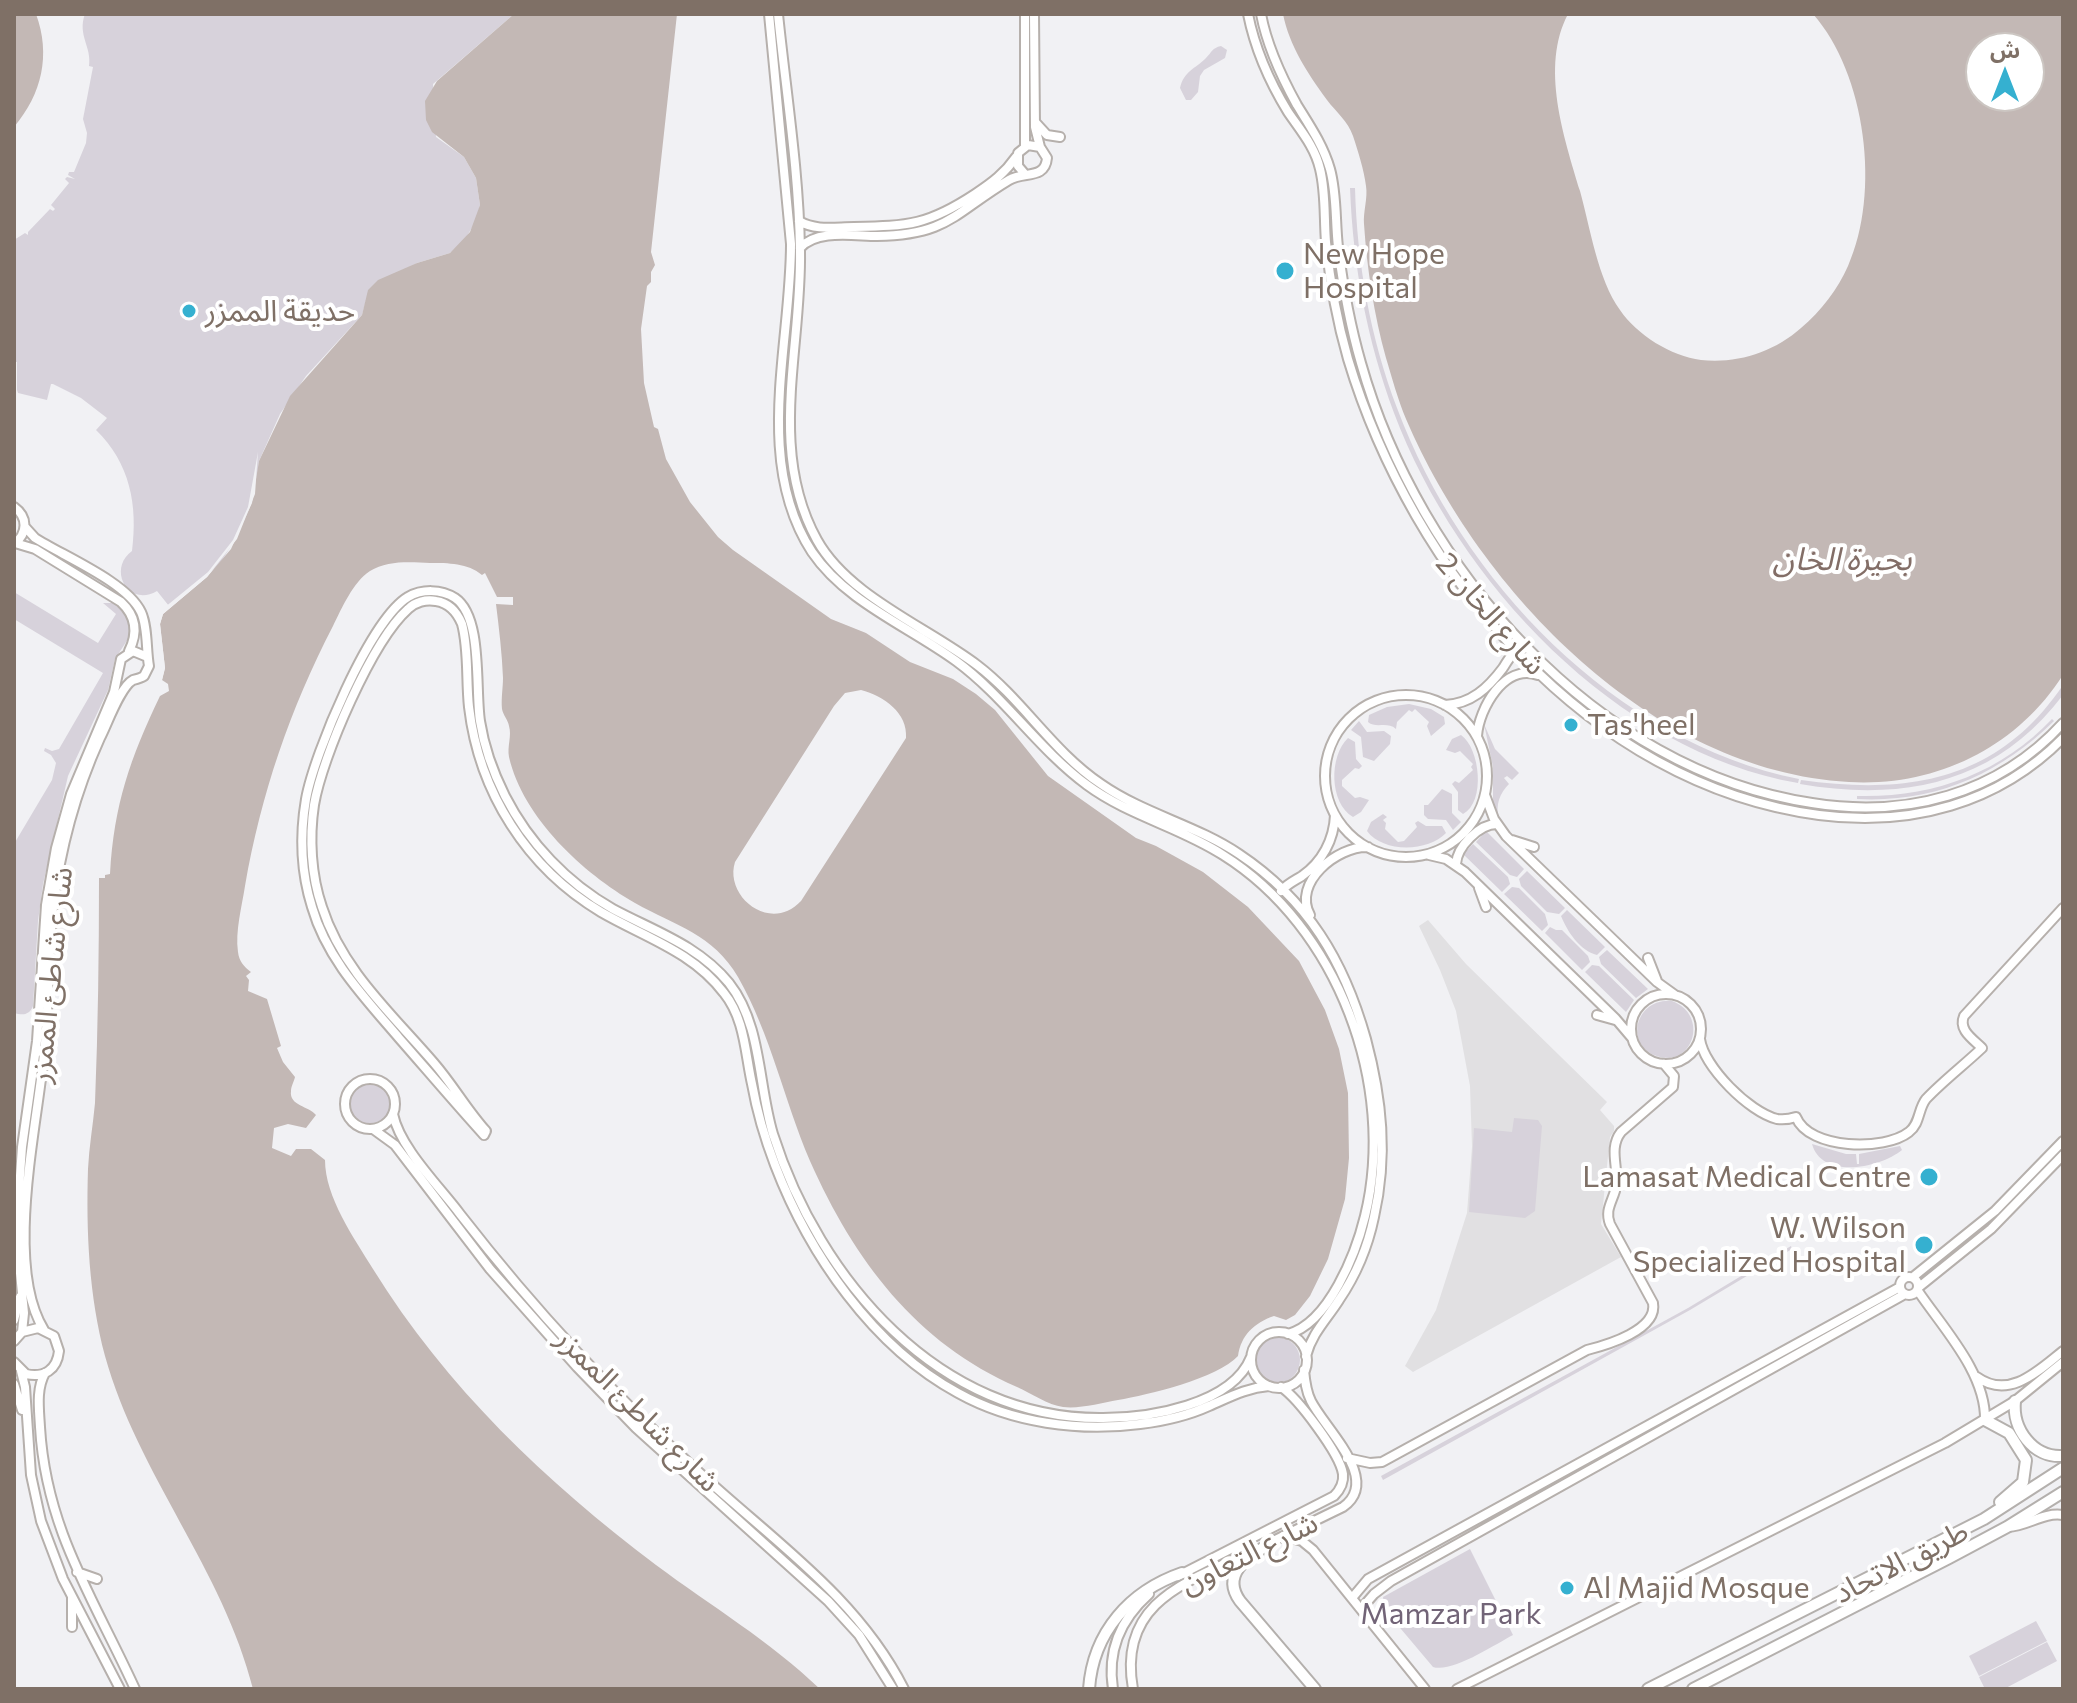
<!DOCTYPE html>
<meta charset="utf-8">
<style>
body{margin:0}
#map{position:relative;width:2077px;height:1703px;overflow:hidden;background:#f1f1f4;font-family:Commissioner,"Noto Sans Arabic",sans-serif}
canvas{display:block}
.frame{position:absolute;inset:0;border:16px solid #7f7066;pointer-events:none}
.north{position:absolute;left:1965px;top:32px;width:80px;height:80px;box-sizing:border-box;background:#fff;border:2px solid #ccc6c2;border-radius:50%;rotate:0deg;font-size:22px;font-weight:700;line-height:32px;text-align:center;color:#7f7066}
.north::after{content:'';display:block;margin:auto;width:28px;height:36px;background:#35b0d0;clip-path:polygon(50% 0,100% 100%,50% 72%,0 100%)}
</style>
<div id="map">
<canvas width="2077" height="1703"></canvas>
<div class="frame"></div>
<div class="north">ش</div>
</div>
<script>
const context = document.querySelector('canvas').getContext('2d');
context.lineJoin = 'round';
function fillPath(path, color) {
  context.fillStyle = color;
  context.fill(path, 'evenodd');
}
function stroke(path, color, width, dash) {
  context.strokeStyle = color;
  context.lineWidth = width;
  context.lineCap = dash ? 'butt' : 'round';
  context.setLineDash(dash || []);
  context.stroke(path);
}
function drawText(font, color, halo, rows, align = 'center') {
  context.font = font + ' Commissioner,"Noto Sans Arabic",sans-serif';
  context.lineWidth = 8;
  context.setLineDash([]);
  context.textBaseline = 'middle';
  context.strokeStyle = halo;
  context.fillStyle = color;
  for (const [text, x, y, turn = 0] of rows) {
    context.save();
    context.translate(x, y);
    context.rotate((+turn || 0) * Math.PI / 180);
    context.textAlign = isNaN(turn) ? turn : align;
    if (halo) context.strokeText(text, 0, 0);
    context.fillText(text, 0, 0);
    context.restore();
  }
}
fillPath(new Path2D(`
 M1428 920 1466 964 1607 1102 1600 1110 1614 1126V1131L1610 1137 1601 1224 1621 1257 1413 1372 1405 1366 1436 1310 1467 1213 1472 1147 1470 1086 1456 1011 1440 970 1419 926Z`), '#e1e0e2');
fillPath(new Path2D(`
 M85 14H514L433 84 436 137 464 157 476 178 480 205 476 221 464 241 450 253 417 263 369 290 362 315 306 376 280 414 259 461 256 485 243 527 219 565 169 606 157 591C128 608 107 569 132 551 138 505 130 463 96 430L107 418 81 398 53 384H51L47 400 18 393 17 390V362H14V240L25 233 28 235V232L50 209 53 211 55 209 51 205 69 183 65 179 67 177 75 179 68 175 69 172H74L86 143 87 133 83 119 93 67 89 66C92 47 77 35 85 14Z
 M1221 46 1227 50 1225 58 1204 70 1200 76 1198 92 1191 100H1186L1180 88C1184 71 1195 69 1206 58 1212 52 1212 48 1221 46Z
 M1350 188H1355C1357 263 1370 337 1397 408 1461 580 1615 742 1799 779L1798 783C1617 752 1457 581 1394 413 1367 340 1353 266 1350 188Z
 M14 592 98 643 116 614 103 603H113L119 607 129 620 130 636 115 659 108 690 68 776 43 884 38 921 33 1006C29 1016 22 1015 14 1013V844L52 780 56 763 51 755 44 751 45 748 52 751 59 749 103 673 14 619Z
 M2063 685V695C1996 783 1905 802 1800 784L1801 780C1909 795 1998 781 2063 685Z
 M1409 704 1431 709 1444 717 1445 724 1431 736 1427 726 1429 722 1415 709 1412 712 1409 710 1397 722 1396 729C1387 721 1376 729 1368 722L1369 715 1387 707Z
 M2052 719 2054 721C1999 775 1934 803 1857 799V796C1931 798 2000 774 2052 719Z
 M1359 721 1367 732 1384 731 1391 736 1390 744 1374 761 1363 757 1361 737 1351 730Z
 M1484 724 1495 749 1519 773 1512 780 1507 776 1504 778 1509 784C1500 793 1495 805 1499 818L1493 803V767Z
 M1461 735C1480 748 1486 802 1463 814L1458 810V792L1452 784 1455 781 1459 783 1473 770 1471 767 1473 764 1460 751 1455 753 1446 750 1452 739Z
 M1348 738 1355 742 1356 759 1362 766 1359 769 1355 768 1342 780V786L1355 798 1360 797 1369 800 1361 812 1353 817C1329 803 1329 756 1348 738Z
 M1442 789 1452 794V813L1461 822 1453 830 1446 820 1428 819 1424 815V805H1428Z
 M1383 814 1387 817 1383 820 1386 823 1385 829 1398 842 1404 841 1417 827 1415 823 1418 821 1426 826H1442L1446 833C1428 852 1383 853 1367 831L1371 822Z
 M1486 831 1524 869 1517 877 1510 875 1476 842Z
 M1473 844 1508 877 1510 884 1502 892 1463 854Z
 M1527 871 1565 908 1559 914 1547 912 1521 886 1519 879Z
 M1512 887 1519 888 1545 914 1548 925 1542 931 1504 894Z
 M1567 910 1605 947 1597 955C1580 951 1567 931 1561 916Z
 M1550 927 1556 930H1562L1588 956 1590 962 1582 970 1545 933Z
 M1607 950 1648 989 1636 998 1601 964 1599 957Z
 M1592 965 1599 966 1634 1000 1626 1012 1585 972Z
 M1672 1001C1708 1014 1695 1065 1660 1057 1624 1049 1633 998 1672 1001Z
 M349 1104a21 21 0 1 1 42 0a21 21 0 1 1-42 0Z
 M1514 1118 1538 1120 1542 1126 1535 1211 1525 1218 1469 1212 1474 1128 1512 1132Z
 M1812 1144 1846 1154H1856L1857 1164H1859V1154L1900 1146 1902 1150C1880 1168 1822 1180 1812 1144Z
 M1791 1246 1792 1249 1690 1310 1383 1480 1381 1476 1688 1308Z
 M1254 1360a23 23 0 1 1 46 0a23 23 0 1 1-46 0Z
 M1470 1549 1513 1635C1494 1645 1452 1673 1433 1667L1385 1610 1383 1597Z
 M2036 1621 2047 1641 1979 1676 1969 1656Z
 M2047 1642 2057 1661 2004 1689H1985L1979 1677Z`), '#d7d2db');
fillPath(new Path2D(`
 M14 14H36C51 55 42 94 14 127Z
 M514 14H677L651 252 655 265 651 272V282L647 286 641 329 644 383 654 427 658 429 666 459 690 502 718 537 733 550 831 619 866 633 910 662 953 679 976 694 995 710 1048 776 1136 838 1156 846 1203 872 1248 907 1299 961 1325 1010 1339 1049 1348 1093 1349 1158 1345 1199 1328 1259 1310 1296 1295 1315 1286 1320 1274 1316C1254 1323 1241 1335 1238 1356 1218 1378 1148 1395 1118 1400 1101 1403 1080 1409 1063 1407 1048 1405 1031 1393 1017 1387 916 1343 854 1260 810 1161 784 1100 771 1035 738 977 713 934 676 926 635 903 583 873 523 818 509 757 507 746 512 736 509 726 508 720 503 715 502 709 501 698 503 688 503 678 502 653 499 629 496 604L513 605V597H497L485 573 482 575C468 563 448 563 430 563 411 562 387 560 370 571 353 582 342 608 333 626 290 709 261 794 245 886 242 906 235 931 238 952 239 961 244 967 251 972L246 976 249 980 248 991 267 999 281 1046 277 1048 283 1062 295 1077C294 1082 291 1086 291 1091 289 1106 309 1106 316 1115L306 1128 288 1124 274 1128 272 1148 291 1156 296 1149H311L325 1160C325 1197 354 1238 373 1269 446 1387 546 1482 656 1565 711 1606 770 1641 820 1689H253C223 1569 138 1475 105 1356 89 1296 86 1232 88 1169 89 1147 93 1125 95 1103 98 1028 99 953 99 878H105V875L110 874C114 804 130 759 160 696L169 691 168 684 162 680 165 668 160 624 163 614 207 577 231 549 252 503 259 461 290 396 362 315 368 290 378 280 417 263 450 253 470 232 480 205 476 178 464 157 432 132 426 120 425 101 437 81ZM861 690C884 696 908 713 906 738L801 901C770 934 724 896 735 862L834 706 845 693Z
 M1283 14H1568C1540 67 1564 137 1580 191 1590 227 1598 280 1620 310 1637 335 1671 356 1701 360 1737 364 1774 352 1801 328 1821 311 1838 289 1848 266 1881 193 1866 74 1813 14H2063V675C2016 748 1936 787 1849 782 1652 771 1480 592 1406 419 1398 400 1392 378 1386 358 1374 315 1367 269 1364 224 1363 212 1368 198 1366 186 1364 170 1358 151 1353 136 1348 121 1336 112 1327 100 1308 74 1289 45 1283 14ZM2029 48V96H1981V48Z`), '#c3b8b5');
fillPath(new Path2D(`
 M258 452 255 494 237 539 207 577 163 614 160 624 165 668 162 680 159 678 162 667 156 624 159 612 208 572 233 540 248 507Z`), '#f1f1f4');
const secondary = new Path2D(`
 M769 14 791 244C791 345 753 461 812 552 846 602 908 626 956 661 1005 697 1038 749 1087 785 1129 816 1180 827 1223 855 1338 927 1397 1085 1365 1216 1356 1253 1329 1323 1288 1334
 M778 14C786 92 799 172 800 251 802 348 767 450 817 540 848 596 927 627 977 665 1023 700 1052 751 1101 784 1144 814 1196 825 1239 854 1308 900 1344 961 1366 1039 1382 1099 1388 1156 1374 1217 1368 1246 1356 1275 1339 1300 1327 1319 1312 1333 1306 1356
 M1034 14 1035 127 1040 147
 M1248 14C1255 49 1269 81 1288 112 1301 131 1315 147 1320 169 1326 193 1324 218 1326 242 1330 282 1337 321 1348 359 1412 572 1588 785 1819 815 1910 827 1998 804 2063 738
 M1261 14C1267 46 1281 76 1297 105 1310 126 1323 145 1330 169 1337 194 1335 221 1338 247 1343 286 1350 325 1361 363 1418 566 1595 771 1812 803 1906 818 1997 795 2063 723
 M1036 123 1047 135 1060 137
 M1025 146V14
 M799 221C816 231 835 227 854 227 909 226 928 225 975 194 992 183 1005 173 1016 157
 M800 248C817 229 854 236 877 236 948 235 954 213 1009 180 1024 171 1045 180 1047 158L1040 147 1028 145 1018 153V166L1024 173
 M14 507C28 517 28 533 14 544
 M25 527 35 538C63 556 127 582 141 612 148 627 146 650 149 666L144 676C141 678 137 679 133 680 120 687 107 725 100 738 76 791 60 850 53 908 48 956 49 1005 44 1054 37 1127 4 1266 44 1330
 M15 543 35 549 121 602C136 616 138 633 129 651
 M1325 776a81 81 0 1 1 162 0a81 81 0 1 1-162 0Z
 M1445 705C1471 704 1488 688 1503 668 1508 660 1512 653 1520 649
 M1477 736C1479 709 1504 663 1538 675
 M1485 795 1494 819 1506 836 1657 982 1675 995
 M1512 840 1534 847
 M1429 855 1446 859 1465 872 1615 1018 1632 1038
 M1456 864C1457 847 1479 824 1497 824
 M1479 888 1486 907
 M1281 891C1287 884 1294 881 1302 876 1322 862 1334 840 1335 815
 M1310 915C1292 883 1337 846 1368 847
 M1648 958 1657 981
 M1631 1029a35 35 0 1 1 70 0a35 35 0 1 1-70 0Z
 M1597 1015 1615 1020
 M1700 1039C1704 1067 1749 1112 1777 1119 1784 1120 1790 1119 1796 1117 1809 1150 1885 1151 1909 1132 1920 1124 1918 1109 1926 1099 1943 1081 1964 1065 1982 1048 1973 1039 1958 1030 1964 1016L2063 908
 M345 1104a25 25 0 1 1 50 0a25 25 0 1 1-50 0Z
 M393 1114C400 1148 439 1186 460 1214 533 1308 613 1395 702 1475 775 1542 858 1598 904 1689
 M373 1129 395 1145 490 1269 577 1367 636 1428 828 1601 859 1635 893 1689
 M1900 1286a9 9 0 1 1 18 0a9 9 0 1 1-18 0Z
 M1913 1277 1995 1211 2063 1141
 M1919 1287 1991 1229 2063 1155
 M1918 1291C1943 1328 1986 1373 1985 1420
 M14 1320 20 1297
 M22 1332 24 1313 19 1263 18 1204 22 1147 37 1041 46 905 56 848 71 794 114 692 121 659 133 651 145 656
 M1251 1360a28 28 0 1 1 56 0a28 28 0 1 1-56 0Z
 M14 1341 22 1332 38 1328 54 1336 59 1351C57 1370 44 1378 26 1374L14 1362
 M1251 1357C1232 1405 1149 1418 1103 1418 939 1420 819 1279 773 1134 758 1085 762 1025 729 983 698 945 654 931 613 909 567 883 529 843 505 796 493 772 484 747 480 721 475 688 483 617 455 598 441 589 422 589 408 597 370 620 314 754 306 799 300 834 301 872 312 907 327 959 364 997 399 1038 427 1070 455 1103 484 1135L486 1131C467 1110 453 1085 434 1063 392 1014 342 970 322 907 311 875 309 838 314 805 322 757 372 641 408 609 415 602 426 599 436 601 449 603 457 612 462 624 469 650 466 680 469 707 479 792 527 868 601 912 644 937 692 951 724 993 745 1019 745 1053 752 1084 757 1112 765 1139 775 1165 809 1254 873 1347 958 1393 1012 1423 1079 1432 1140 1424 1164 1421 1187 1416 1209 1406 1230 1397 1246 1388 1269 1386
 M21 1371 25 1387 31 1475 41 1521 63 1579 120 1689
 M45 1373C36 1389 39 1409 40 1427 46 1530 94 1599 135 1689
 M1977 1377C2009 1400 2038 1371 2063 1351
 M14 1384 22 1410
 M1347 1458 1370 1463 1382 1462 1587 1350C1607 1345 1658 1330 1653 1303L1610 1224C1605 1211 1611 1204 1615 1191 1621 1171 1607 1150 1621 1132L1673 1087 1674 1076 1664 1064
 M2008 1527C2028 1526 2043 1512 2063 1515
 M1284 1536 1302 1541 1313 1550 1425 1689
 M1269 1543 1343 1507C1382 1480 1325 1429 1311 1401 1306 1391 1305 1381 1304 1370
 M77 1572 97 1579
 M1178 1576 1334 1496C1340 1490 1344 1483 1343 1474 1340 1454 1298 1398 1281 1387
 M1352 1598 1368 1579 1900 1287
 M1361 1609 1374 1594 1391 1581 1905 1294
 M72 1627V1597
 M1113 1689C1107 1651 1121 1619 1149 1594
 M1133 1689C1117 1601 1189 1581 1253 1551
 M1457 1689 1945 1443 2015 1401 2063 1362`);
const highway = new Path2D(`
 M2015 1401C2012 1429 2033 1458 2063 1456
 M1985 1420 2009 1433 2026 1460 2023 1482 2000 1502
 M1274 1541C1252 1555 1219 1572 1240 1601L1315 1689
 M1089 1689C1093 1632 1130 1591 1182 1573
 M1648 1689 1984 1519 2063 1468
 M1693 1689 1949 1558 2007 1527 2063 1492`);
stroke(secondary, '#b6b0ac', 12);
stroke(highway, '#b4b0ad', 14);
stroke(secondary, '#fff', 8);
stroke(highway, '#fff', 10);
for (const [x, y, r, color] of [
 [1285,271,10,"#35b0d0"],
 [189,311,8,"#35b0d0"],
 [1571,725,8,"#35b0d0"],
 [1929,1177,10,"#35b0d0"],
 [1924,1245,10,"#35b0d0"],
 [1567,1588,8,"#35b0d0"]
]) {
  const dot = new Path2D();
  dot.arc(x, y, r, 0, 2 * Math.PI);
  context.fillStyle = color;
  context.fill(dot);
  stroke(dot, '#fff', 3);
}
drawText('30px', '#7f7066', '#fff', [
 ["New Hope",1303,254],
 ["Hospital",1303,288],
 ["حديقة الممزر",205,311],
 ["Tas'heel",1587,725],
 ["Lamasat Medical Centre",1911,1177,"right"],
 ["W. Wilson",1906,1228,"right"],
 ["Specialized Hospital",1906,1262,"right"],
 ["Al Majid Mosque",1583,1588]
], 'left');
drawText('30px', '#7f7066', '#fff', [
 ["شارع الخان 2",1491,614,49],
 ["شارع شاطئ الممزر",51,975,-84],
 ["شارع شاطئ الممزر",638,1410,45],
 ["شارع التعاون",1249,1553,-26],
 ["طريق الاتحاد",1901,1562,-27]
]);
drawText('30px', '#726477', '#fff', [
 ["Mamzar Park",1451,1614]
]);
drawText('italic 32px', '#836e67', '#fff', [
 ["بحيرة الخان",1842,559]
]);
</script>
